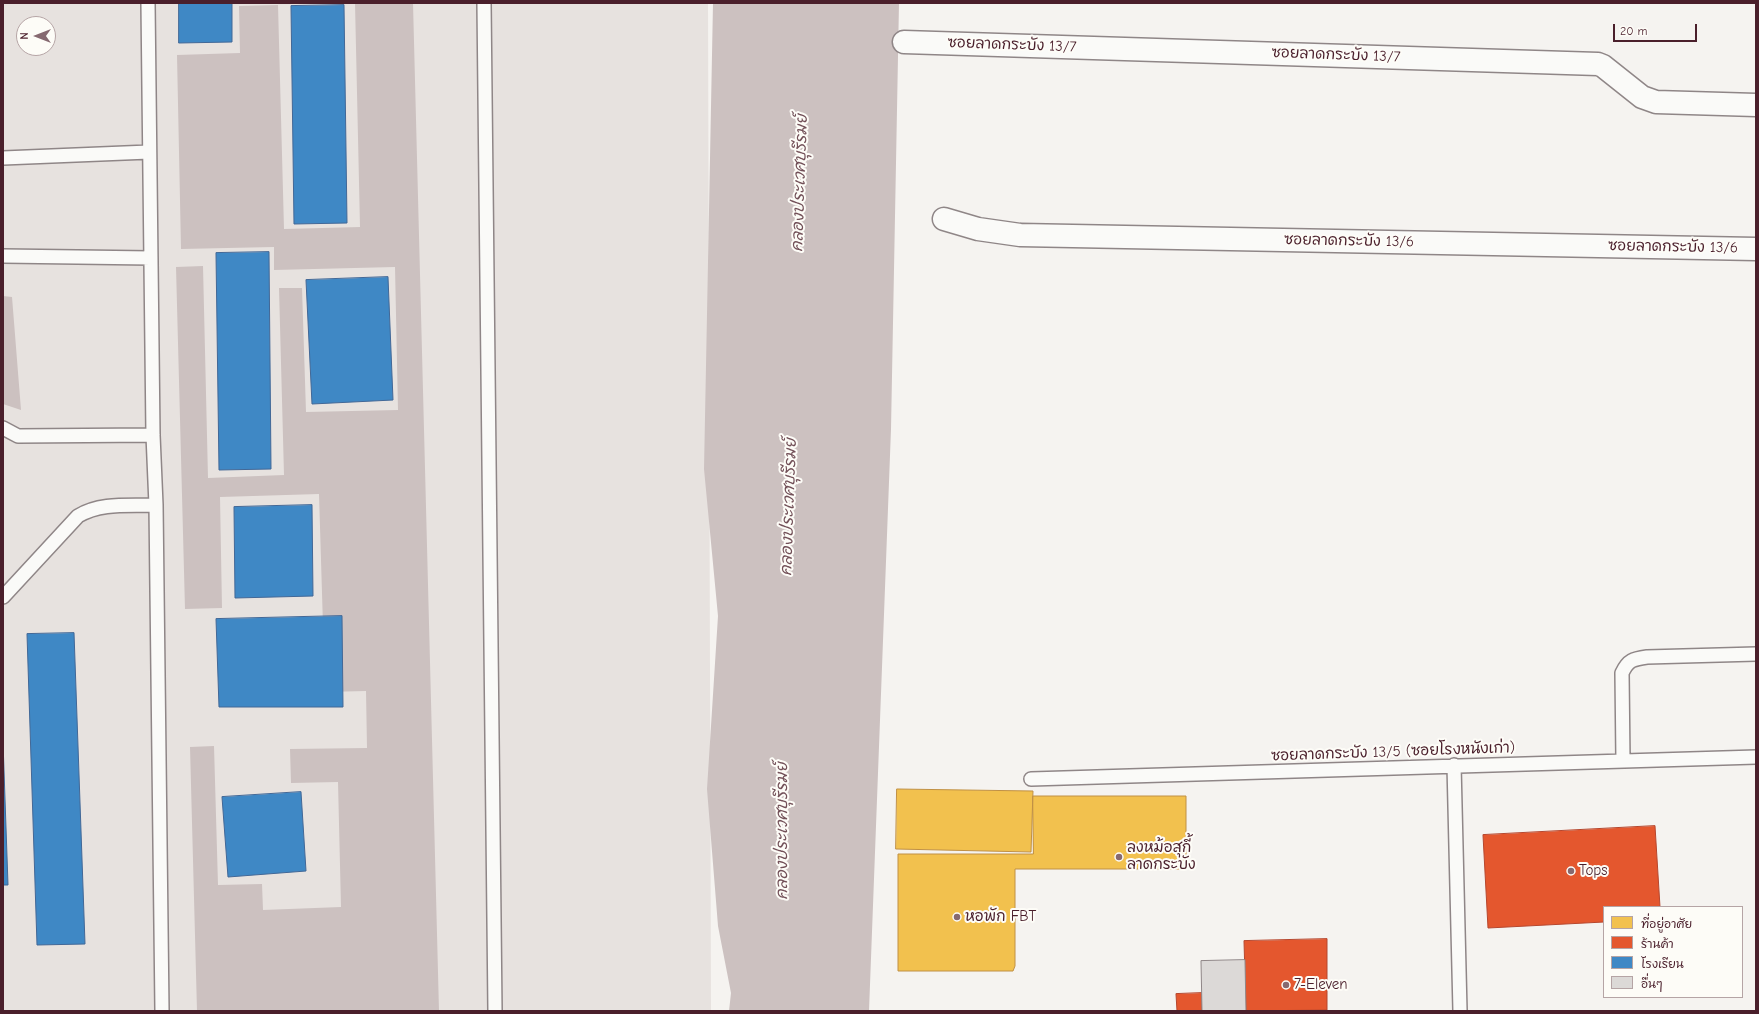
<!DOCTYPE html>
<meta charset="utf-8">
<style>
body{margin:0}
#map{position:relative;width:1759px;height:1014px;overflow:hidden;background:#f5f3f0;font-family:"Comic Neue","Playpen Sans Thai",sans-serif}
canvas{display:block}
.frame{position:absolute;inset:0;border:4px solid #4a1f2b;pointer-events:none}
.legend{position:absolute;left:1603px;top:906px;width:140px;height:92px;box-sizing:border-box;background:#fdfcf7;border:1px solid #b5a4a5;margin:0;padding:5px 7px;list-style:none;font-size:12px;color:#4a1f2b}
.legend li{display:flex;align-items:center;gap:8px;height:20px}
.legend b{width:20px;border:1px solid #b5a4a5}
.north{position:absolute;left:16px;top:16px;width:40px;height:40px;box-sizing:border-box;background:#fdfcf7;border:1px solid #b5a4a5;border-radius:50%;rotate:270deg;font-size:11px;font-weight:700;line-height:16px;text-align:center;color:#4a1f2b}
.north::after{content:'';display:block;margin:auto;width:14px;height:18px;background:#866970;clip-path:polygon(50% 0,100% 100%,50% 72%,0 100%)}
.scale{position:absolute;left:1613px;top:24px;width:84px;height:18px;box-sizing:border-box;border:2px solid #4a1f2b;border-top:0;padding-left:5px;font-size:12px;line-height:14px;white-space:nowrap;color:#4a1f2b;-webkit-text-stroke:3px #fdfcf7;paint-order:stroke}
</style>
<div id="map">
<canvas width="1759" height="1014"></canvas>
<div class="frame"></div>
<ul class="legend">
<li><b style="height:11px;background:#f2c14e"></b>ที่อยู่อาศัย</li>
<li><b style="height:11px;background:#e4572e"></b>ร้านค้า</li>
<li><b style="height:11px;background:#3f88c5"></b>โรงเรียน</li>
<li><b style="height:11px;background:#dcd9d7"></b>อื่นๆ</li>
</ul>
<div class="north">N</div>
<div class="scale">20 m</div>
</div>
<script>
const context = document.querySelector('canvas').getContext('2d');
context.lineJoin = 'round';
function fillPath(path, color) {
  context.fillStyle = color;
  context.fill(path, 'evenodd');
}
function stroke(path, color, width, dash) {
  context.strokeStyle = color;
  context.lineWidth = width;
  context.lineCap = dash ? 'butt' : 'round';
  context.setLineDash(dash || []);
  context.stroke(path);
}
function drawText(font, color, halo, rows, align = 'center') {
  context.font = font + ' "Comic Neue","Playpen Sans Thai",sans-serif';
  context.lineWidth = 4;
  context.setLineDash([]);
  context.textBaseline = 'middle';
  context.strokeStyle = halo;
  context.fillStyle = color;
  for (const [text, x, y, turn = 0] of rows) {
    context.save();
    context.translate(x, y);
    context.rotate((+turn || 0) * Math.PI / 180);
    context.textAlign = isNaN(turn) ? turn : align;
    if (halo) context.strokeText(text, 0, 0);
    context.fillText(text, 0, 0);
    context.restore();
  }
}
fillPath(new Path2D(`
 M3 3H708L711 1011H3ZM24 24H48V48H24Z`), '#e7e2df');
fillPath(new Path2D(`
 M355 3H413L439 1011H197L190 747 214 746 218 885 262 884 263 910 341 907 338 782 291 783 290 749 367 748 366 691 325 692 319 494 220 497 222 608 185 609 176 267 203 266 208 478 284 475 279 288H302L306 412 398 410 395 267 274 270V247L181 249 177 55 240 53 239 6 278 5 284 229 360 227Z
 M713 3H899L891 429 869 1011H729L731 993 718 926 707 789 718 616 704 469Z
 M3 296 12 297 21 410 3 404Z`), '#ccc1c0');
const homes = new Path2D(`
 M897 789 1033 791 1031 852 896 849Z
 M1033 796H1186V869H1015V966L1013 971H898V854H1033Z`);
fillPath(homes, '#f2c14e');
stroke(homes, '#c09044', 1);
const shops = new Path2D(`
 M1655 826 1660 907H1604V922L1488 928 1483 835Z
 M1327 939V1010L1246 1011 1244 941Z
 M1202 993V1011H1177L1176 994Z`);
fillPath(shops, '#e4572e');
stroke(shops, '#b6462d', 1);
const schools = new Path2D(`
 M179 3H232V42L179 43Z
 M344 5 347 223 294 224 291 6Z
 M269 252 271 469 219 470 216 253Z
 M388 277 393 400 312 404 306 280Z
 M312 505 313 596 235 598 234 507Z
 M342 616 343 707H219L216 619Z
 M74 633 85 944 37 945 27 634Z
 M3 742 8 885H3Z
 M301 792 306 871 228 877 222 797Z`);
fillPath(schools, '#3f88c5');
stroke(schools, '#426897', 1);
const building = new Path2D(`
 M1245 960 1246 1011H1202L1201 961Z`);
fillPath(building, '#dcd9d7');
stroke(building, '#8f8687', 1);
const lane = new Path2D(`
 M148 3 153 435 156 505 162 1011
 M484 3 495 1011
 M3 158 149 152
 M3 256 151 258
 M3 428 18 436 153 435
 M3 597 78 516C101 502 129 506 156 505
 M1623 761 1622 673C1628 660 1633 659 1647 657L1756 654
 M1454 765 1460 1011
 M1031 779 1756 757`);
const street = new Path2D(`
 M904 42 1598 64 1603 66 1642 97 1656 102 1756 105
 M944 219 978 229 1020 235 1756 249`);
stroke(lane, '#8f8687', 16);
stroke(street, '#8f8687', 25);
stroke(lane, '#fafaf8', 13);
stroke(street, '#fafaf8', 22);
for (const [x, y, r, color] of [
 [1119,857,4,"#866970"],
 [1571,871,4,"#866970"],
 [957,917,4,"#866970"],
 [1286,985,4,"#866970"]
]) {
  const dot = new Path2D();
  dot.arc(x, y, r, 0, 2 * Math.PI);
  context.fillStyle = color;
  context.fill(dot);
  stroke(dot, '#fdfcf7', 1.5);
}
drawText('15px', '#4a1f2b', '#fdfcf7', [
 ["ซอยลาดกระบัง 13/7",1012,45,2],
 ["ซอยลาดกระบัง 13/7",1336,55,2],
 ["ซอยลาดกระบัง 13/6",1349,241,1],
 ["ซอยลาดกระบัง 13/6",1673,247,1],
 ["ซอยลาดกระบัง 13/5 (ซอยโรงหนังเก่า)",1393,752,-2]
]);
drawText('15px', '#4a1f2b', '#fdfcf7', [
 ["ลงหม้อสุกี้",1127,848],
 ["ลาดกระบัง",1127,865],
 ["Tops",1579,871],
 ["หอพัก FBT",965,917],
 ["7-Eleven",1294,985]
], 'left');
drawText('italic 16px', '#725058', '#fdfcf7', [
 ["คลองประเวศบุรีรมย์",800,183,-88],
 ["คลองประเวศบุรีรมย์",789,507,-88],
 ["คลองประเวศบุรีรมย์",782,831,-90]
]);
</script>
